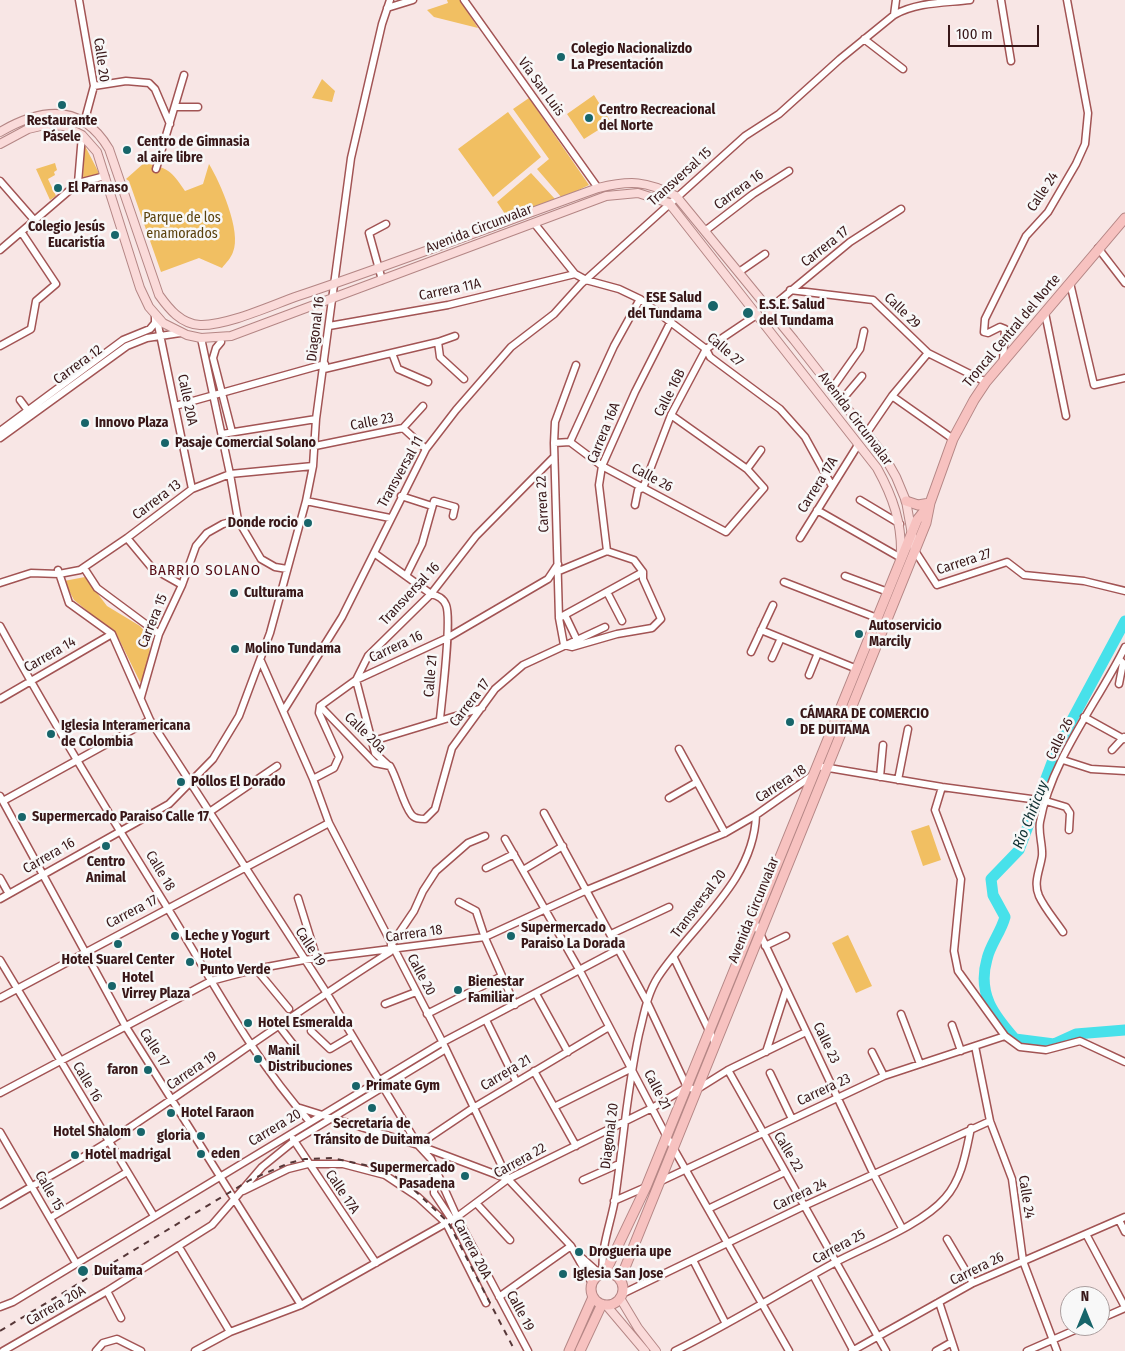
<!DOCTYPE html>
<meta charset="utf-8">
<style>
body{margin:0}
#map{position:relative;width:1125px;height:1351px;overflow:hidden;background:#f8e6e5;font-family:"Fira Sans Condensed",sans-serif}
canvas{display:block}
.north{position:absolute;left:1060px;top:1286px;width:50px;height:50px;box-sizing:border-box;background:#f8f8f8;border:1px solid #ab9e9e;border-radius:50%;rotate:0deg;font-size:14px;font-weight:700;line-height:20px;text-align:center;color:#381718}
.north::after{content:'';display:block;margin:auto;width:18px;height:22px;background:#17656a;clip-path:polygon(50% 0,100% 100%,50% 72%,0 100%)}
.scale{position:absolute;left:948px;top:25px;width:91px;height:22px;box-sizing:border-box;border:2px solid #381718;border-top:0;padding-left:6px;font-size:15px;line-height:18px;white-space:nowrap;color:#381718;-webkit-text-stroke:4px #f8f8f8;paint-order:stroke}
</style>
<div id="map">
<canvas width="1125" height="1351"></canvas>
<div class="north">N</div>
<div class="scale">100 m</div>
</div>
<script>
const context = document.querySelector('canvas').getContext('2d');
context.lineJoin = 'round';
function fillPath(path, color) {
  context.fillStyle = color;
  context.fill(path, 'evenodd');
}
function stroke(path, color, width, dash) {
  context.strokeStyle = color;
  context.lineWidth = width;
  context.lineCap = dash ? 'butt' : 'round';
  context.setLineDash(dash || []);
  context.stroke(path);
}
function drawText(font, color, halo, rows, align = 'center') {
  context.font = font + ' "Fira Sans Condensed",sans-serif';
  context.lineWidth = 5;
  context.setLineDash([]);
  context.textBaseline = 'middle';
  context.strokeStyle = halo;
  context.fillStyle = color;
  for (const [text, x, y, turn = 0] of rows) {
    context.save();
    context.translate(x, y);
    context.rotate((+turn || 0) * Math.PI / 180);
    context.textAlign = isNaN(turn) ? turn : align;
    if (halo) context.strokeText(text, 0, 0);
    context.fillText(text, 0, 0);
    context.restore();
  }
}
fillPath(new Path2D(`
 M447 0H460L478 28 434 17 427 10 448 3Z
 M322 79 335 91 332 102 312 98Z
 M594 95 611 122 584 139 567 114Z
 M529 98 589 185 562 198 537 169 549 159 513 109Z
 M508 112 541 157 493 197 458 149Z
 M84 144 100 175 83 180Z
 M55 163 57 170 54 172 55 175 48 179 56 196 50 200 36 169Z
 M144 163C168 168 171 170 185 191L203 184 209 164C220 182 242 232 233 252 231 258 226 263 222 268L199 258 161 272 129 181 126 179Z
 M531 173 555 199 507 217 497 202Z
 M85 577 107 606 140 626 149 636 150 657 145 681 140 682 117 635 74 600 64 581Z
 M929 825 941 860 923 866 911 831Z
 M848 935 872 986 856 993 832 943Z`), '#f1bf62');
stroke(new Path2D(`
 M1125 621 1059 744 1019 850 991 879 993 895 1005 917C1001 932 990 945 987 959 977 994 994 1015 1015 1039L1054 1044 1076 1034 1125 1030`), '#47e1ea', 11);
const minor = new Path2D(`
 M79 0 94 86 84 123
 M464 0 598 188
 M1001 0 1011 61
 M387 8 413 0
 M894 15 896 0
 M864 39 903 69
 M94 86 126 81 149 83 155 89 170 124
 M175 107H198
 M156 169 184 75
 M0 181 35 221
 M78 183 82 135
 M534 223 575 274 586 280 619 289 640 299 706 349 710 357 780 409 805 437 832 486
 M705 231 753 194 789 171
 M1098 248 1125 283
 M0 250 78 183 105 176
 M739 272 765 254
 M382 280 369 233 386 224
 M1070 283 1094 385 1125 378
 M790 290 873 300 928 353 986 382
 M769 309 850 242 901 209
 M1045 313 1066 416
 M157 320 192 489
 M329 326 448 305 575 274
 M455 336 438 342 440 357 464 379
 M201 338 230 474 238 520 261 559 275 567 287 569
 M221 342 216 348 213 358 232 432
 M0 346 31 329 36 301 56 284 22 233
 M392 353 398 369 428 382
 M1003 361 1005 329 1000 327 988 333 984 332 985 319 1026 236 1048 212 1076 164 1085 144 1088 113 1067 0
 M576 365 555 422 554 443 559 618 564 645 572 647 617 634 652 628 661 619 643 579V572
 M324 369 438 342
 M831 390 860 349 864 331
 M892 396 953 439
 M20 400 29 412
 M840 402 862 376
 M175 406 325 364
 M403 428 426 449
 M403 428 423 406
 M0 431 123 340 150 329 155 323V315
 M222 434 316 419
 M866 434 892 396 928 353
 M0 438 127 346 147 338 180 333
 M570 442 602 466 726 532 764 488 747 469 671 415
 M570 442 614 346 640 299
 M554 443 570 442
 M315 446 403 428
 M747 469 761 450
 M401 496 432 506
 M860 500 900 524
 M306 501 390 518
 M635 505 638 490 643 488 671 415 706 349 758 314
 M817 510 901 558
 M127 538 152 568 182 585
 M800 538 858 445
 M915 551 937 585 1007 562 1024 575 1084 581 1125 591
 M374 553 431 594C438 596 443 598 446 605 452 619 442 699 440 719
 M84 568 97 588 159 634
 M58 570 69 603 112 634 150 720 326 992 418 1145 431 1159 457 1217 528 1351
 M559 571 607 551
 M643 572 634 560 607 551 599 485 602 466 635 392 671 321
 M406 576 422 544 434 501 455 507 453 516
 M845 576 888 592
 M784 582 877 618
 M0 583 31 573 59 574 80 570 127 538 192 489 230 474 313 466
 M607 592 622 621
 M565 615 576 638
 M559 618 643 572
 M0 626C53 723 111 817 170 912 213 982 254 1060 310 1122
 M761 630 857 669
 M751 652 773 605
 M772 658 781 638
 M1119 659 1123 663 1119 684
 M261 661 313 779 329 823 442 1041 508 1179 571 1246 592 1283
 M809 675 818 653
 M141 697 159 634 182 585 196 546 207 533 223 524 238 520
 M0 699 112 634
 M320 706 375 763 390 766C398 780 403 804 411 814 414 819 420 819 425 819L435 809 452 748 495 689 523 665 605 627
 M284 710 342 617 426 449 456 410 511 347 554 314 581 284 745 136 779 114 840 59 894 15C917 2 945 3 970 0
 M1084 717 1124 739
 M373 741 482 708
 M679 749 725 833
 M1112 750 1124 737
 M1063 760 1091 769 1125 771
 M388 765 375 753 356 680 368 656 431 594 476 536 553 458
 M817 766 942 787 1046 801 1066 807 1070 813 1069 830
 M880 777 883 745
 M313 779 334 768 339 757 319 713 320 706 356 680 447 638 548 579 558 564
 M898 780 908 729
 M942 787 935 810 961 879 954 951 958 971 1005 1036 1020 1047 1046 1050 1080 1041 1125 1062
 M0 796 126 1027 301 1305
 M669 798 697 782
 M3 801 150 720
 M208 813 277 766
 M544 813 647 1002 687 1087
 M505 839 580 971 667 1137 789 1351
 M486 868 514 854
 M523 870 563 846
 M0 878 9 894
 M298 898 317 959
 M0 899 169 804 213 759 239 716 270 633 306 501 313 466 316 419 351 158 382 24 390 0
 M459 902 476 911 485 938 515 1005
 M754 921 874 1175 902 1228
 M1063 932C1055 920 1045 909 1039 896 1033 882 1040 870 1042 856 1043 845 1038 833 1040 822 1051 760 1098 702 1125 647
 M611 934 669 907
 M391 945 414 911 423 891 436 871 468 843 485 836
 M765 946 786 936
 M674 958 715 1043
 M0 960 154 1216
 M256 969 289 1009
 M536 994 568 1052
 M0 998 329 823
 M385 1004 416 992
 M427 1014 502 976
 M901 1014 920 1064
 M486 1020 516 1081
 M952 1025 961 1051
 M279 1026 296 1048
 M311 1031 330 1049 352 1036
 M975 1046 990 1121 1012 1179 1023 1261 1057 1351
 M766 1052 786 990
 M872 1052 884 1076
 M728 1070 886 1351
 M534 1071 576 1146
 M770 1073 792 1119
 M0 1093 211 981 256 969 304 960 485 937 587 890 725 833 756 815 813 775
 M554 1107 632 1068
 M300 1108 418 1145 508 1179
 M0 1132 76 1263
 M293 1139 376 1263
 M418 1145 473 1108 609 1027
 M434 1172V1193L452 1220
 M583 1180 619 1164
 M659 1182 884 1076 1005 1036
 M243 1191 288 1169 308 1164H343L385 1175 418 1197 446 1223 486 1303
 M614 1201 646 1187
 M477 1204 510 1240
 M0 1205C38 1182 77 1162 114 1138 207 1077 296 1011 390 952
 M708 1209 785 1172
 M50 1218 127 1172
 M1119 1220 1125 1232
 M1086 1234 1125 1307
 M947 1239 973 1283
 M179 1247 230 1332
 M581 1257 600 1274
 M693 1260 726 1324
 M603 1273C600 1249 611 1223 615 1199 623 1144 627 1089 639 1034 644 1015 647 994 658 977 692 925 754 882 756 815
 M813 1275 853 1350
 M107 1291 121 1318
 M622 1294 804 1206 990 1121
 M499 1297 571 1246
 M939 1302 955 1351
 M0 1307 13 1302 443 1042 619 949
 M1100 1319 1125 1308
 M3 1351 107 1291 212 1225 262 1167 294 1141 446 1049
 M96 1351 103 1343 117 1339 141 1351
 M195 1351 230 1332 301 1305 457 1217 508 1179 652 1108 687 1087 696 1090 728 1070 806 1032
 M675 1351C729 1324 781 1292 834 1263 866 1246 922 1225 945 1198 962 1179 966 1152 971 1128
 M852 1351 973 1283 1125 1217
 M936 1351 952 1342
 M1027 1351 1084 1326`);
const major = new Path2D(`
 M0 132C41 108 81 102 109 149L159 295C169 309 181 324 200 325 227 326 272 305 298 296 399 262 498 224 598 188 631 180 646 181 676 196L794 340 883 454 896 477 906 501 915 551
 M0 144 28 129 45 125 64 126 82 135 97 152 140 288 149 307 163 323 187 335 201 338 231 336 606 196 638 193 669 203 877 468C893 497 902 523 901 556
 M620 1298 638 1328 656 1351
 M606 1305 645 1351`);
const highway = new Path2D(`
 M906 501 918 505 930 503
 M605 1273 646 1187 917 520 929 505
 M591 1289a16 16 0 1 1 32 0a16 16 0 1 1-32 0Z
 M620 1280 926 523 930 503 953 439 974 400 986 382 1125 218
 M569 1351 593 1297
 M580 1351 602 1304`);
stroke(minor, '#a25454', 9);
stroke(major, '#b48685', 10);
stroke(highway, '#b48685', 11);
stroke(minor, '#fff', 6);
stroke(major, '#fadad9', 8);
stroke(highway, '#f7c2c0', 9);
stroke(new Path2D(`
 M0 1331 250 1180 289 1163 305 1159 332 1158 365 1165 390 1173 410 1186 448 1222 515 1351`), '#563738', 2, [6, 6]);
for (const [x, y, r, color] of [
 [561,57,5,"#17656a"],
 [62,105,5,"#17656a"],
 [589,118,5,"#17656a"],
 [127,150,5,"#17656a"],
 [58,188,5,"#17656a"],
 [115,235,5,"#17656a"],
 [713,306,6,"#17656a"],
 [748,313,6,"#17656a"],
 [85,423,5,"#17656a"],
 [165,443,5,"#17656a"],
 [308,523,5,"#17656a"],
 [234,593,5,"#17656a"],
 [859,634,5,"#17656a"],
 [235,649,5,"#17656a"],
 [790,722,5,"#17656a"],
 [51,734,5,"#17656a"],
 [181,782,5,"#17656a"],
 [22,817,5,"#17656a"],
 [106,846,5,"#17656a"],
 [175,936,5,"#17656a"],
 [511,936,5,"#17656a"],
 [118,944,5,"#17656a"],
 [190,962,5,"#17656a"],
 [112,986,5,"#17656a"],
 [458,990,5,"#17656a"],
 [248,1023,5,"#17656a"],
 [258,1059,5,"#17656a"],
 [148,1070,5,"#17656a"],
 [356,1086,5,"#17656a"],
 [372,1108,5,"#17656a"],
 [171,1113,5,"#17656a"],
 [141,1132,5,"#17656a"],
 [201,1136,5,"#17656a"],
 [201,1154,5,"#17656a"],
 [75,1155,5,"#17656a"],
 [465,1176,5,"#17656a"],
 [579,1252,5,"#17656a"],
 [83,1271,6,"#17656a"],
 [563,1274,5,"#17656a"]
]) {
  const dot = new Path2D();
  dot.arc(x, y, r, 0, 2 * Math.PI);
  context.fillStyle = color;
  context.fill(dot);
  stroke(dot, '#f8f8f8', 2);
}
drawText('bold 14px', '#381718', '#f8f8f8', [
 ["Colegio Nacionalizdo",571,49],
 ["La Presentación",571,65],
 ["Centro Recreacional",599,110],
 ["del Norte",599,126],
 ["Restaurante",62,121,"center"],
 ["Pásele",62,137,"center"],
 ["Centro de Gimnasia",137,142],
 ["al aire libre",137,158],
 ["El Parnaso",68,188],
 ["Colegio Jesús",105,227,"right"],
 ["Eucaristía",105,243,"right"],
 ["ESE Salud",702,298,"right"],
 ["del Tundama",702,314,"right"],
 ["E.S.E. Salud",759,305],
 ["del Tundama",759,321],
 ["Innovo Plaza",95,423],
 ["Pasaje Comercial Solano",175,443],
 ["Donde rocio",298,523,"right"],
 ["Culturama",244,593],
 ["Autoservicio",869,626],
 ["Marcily",869,642],
 ["Molino Tundama",245,649],
 ["CÁMARA DE COMERCIO",800,714],
 ["DE DUITAMA",800,730],
 ["Iglesia Interamericana",61,726],
 ["de Colombia",61,742],
 ["Pollos El Dorado",191,782],
 ["Supermercado Paraiso Calle 17",32,817],
 ["Centro",106,862,"center"],
 ["Animal",106,878,"center"],
 ["Supermercado",521,928],
 ["Paraiso La Dorada",521,944],
 ["Leche y Yogurt",185,936],
 ["Hotel",200,954],
 ["Punto Verde",200,970],
 ["Hotel Suarel Center",118,960,"center"],
 ["Hotel",122,978],
 ["Virrey Plaza",122,994],
 ["Bienestar",468,982],
 ["Familiar",468,998],
 ["Hotel Esmeralda",258,1023],
 ["Manil",268,1051],
 ["Distribuciones",268,1067],
 ["faron",138,1070,"right"],
 ["Primate Gym",366,1086],
 ["Hotel Faraon",181,1113],
 ["Secretaría de",372,1124,"center"],
 ["Tránsito de Duitama",372,1140,"center"],
 ["Hotel Shalom",131,1132,"right"],
 ["gloria",191,1136,"right"],
 ["eden",211,1154],
 ["Hotel madrigal",85,1155],
 ["Supermercado",455,1168,"right"],
 ["Pasadena",455,1184,"right"],
 ["Drogueria upe",589,1252],
 ["Duitama",94,1271],
 ["Iglesia San Jose",573,1274]
], 'left');
drawText('14px', '#381718', '#f8f8f8', [
 ["Calle 20",101,60,82],
 ["Vía San Luis",541,87,54],
 ["Transversal 15",680,177,-42],
 ["Carrera 16",739,190,-36],
 ["Calle 24",1043,192,-56],
 ["Avenida Circunvalar",479,229,-21],
 ["Carrera 17",825,247,-38],
 ["Carrera 11A",450,290,-12],
 ["Calle 29",902,311,44],
 ["Diagonal 16",316,329,-83],
 ["Troncal Central del Norte",1012,331,-50],
 ["Calle 27",725,350,41],
 ["Carrera 12",78,365,-36],
 ["Calle 16B",670,393,-63],
 ["Calle 20A",187,400,78],
 ["Avenida Circunvalar",855,419,53],
 ["Calle 23",372,422,-11],
 ["Carrera 16A",604,433,-68],
 ["Transversal 11",401,472,-61],
 ["Calle 26",652,478,28],
 ["Carrera 17A",818,485,-58],
 ["Carrera 13",157,500,-37],
 ["Carrera 22",543,504,-93],
 ["Carrera 27",964,562,-18],
 ["Transversal 16",410,594,-47],
 ["Carrera 15",153,621,-68],
 ["Carrera 16",396,647,-25],
 ["Carrera 14",50,655,-30],
 ["Calle 21",431,676,-85],
 ["Carrera 17",470,703,-52],
 ["Calle 20a",365,733,44],
 ["Calle 26",1060,739,-64],
 ["Carrera 18",781,784,-33],
 ["Carrera 16",49,856,-30],
 ["Calle 18",160,871,59],
 ["Transversal 20",699,904,-53],
 ["Avenida Circunvalar",754,910,-68],
 ["Carrera 17",132,912,-27],
 ["Carrera 18",414,934,-8],
 ["Calle 19",310,947,57],
 ["Calle 20",421,975,62],
 ["Calle 23",826,1043,64],
 ["Calle 17",154,1048,57],
 ["Carrera 19",192,1071,-34],
 ["Carrera 21",506,1073,-31],
 ["Calle 16",87,1082,59],
 ["Calle 21",657,1090,63],
 ["Carrera 23",824,1090,-25],
 ["Carrera 20",275,1128,-31],
 ["Diagonal 20",610,1136,-83],
 ["Calle 22",788,1152,59],
 ["Carrera 22",520,1161,-29],
 ["Calle 15",49,1191,60],
 ["Calle 17A",342,1192,56],
 ["Carrera 24",800,1195,-25],
 ["Calle 24",1026,1197,81],
 ["Carrera 25",839,1247,-28],
 ["Carrera 20A",472,1249,62],
 ["Carrera 26",977,1269,-26],
 ["Carrera 20A",56,1306,-30],
 ["Calle 19",520,1311,62]
]);
drawText('14px', '#5b420d', '#f8f8f8', [
 ["Parque de los",182,218],
 ["enamorados",182,234]
]);
context.letterSpacing = '1px';
drawText('15px', '#530a13', '#f8f8f8', [
 ["BARRIO SOLANO",205,571]
]);
context.letterSpacing = '0px';
drawText('italic 15px', '#103032', '#f8f8f8', [
 ["Río Chiticuy",1031,815,-68]
]);
</script>
